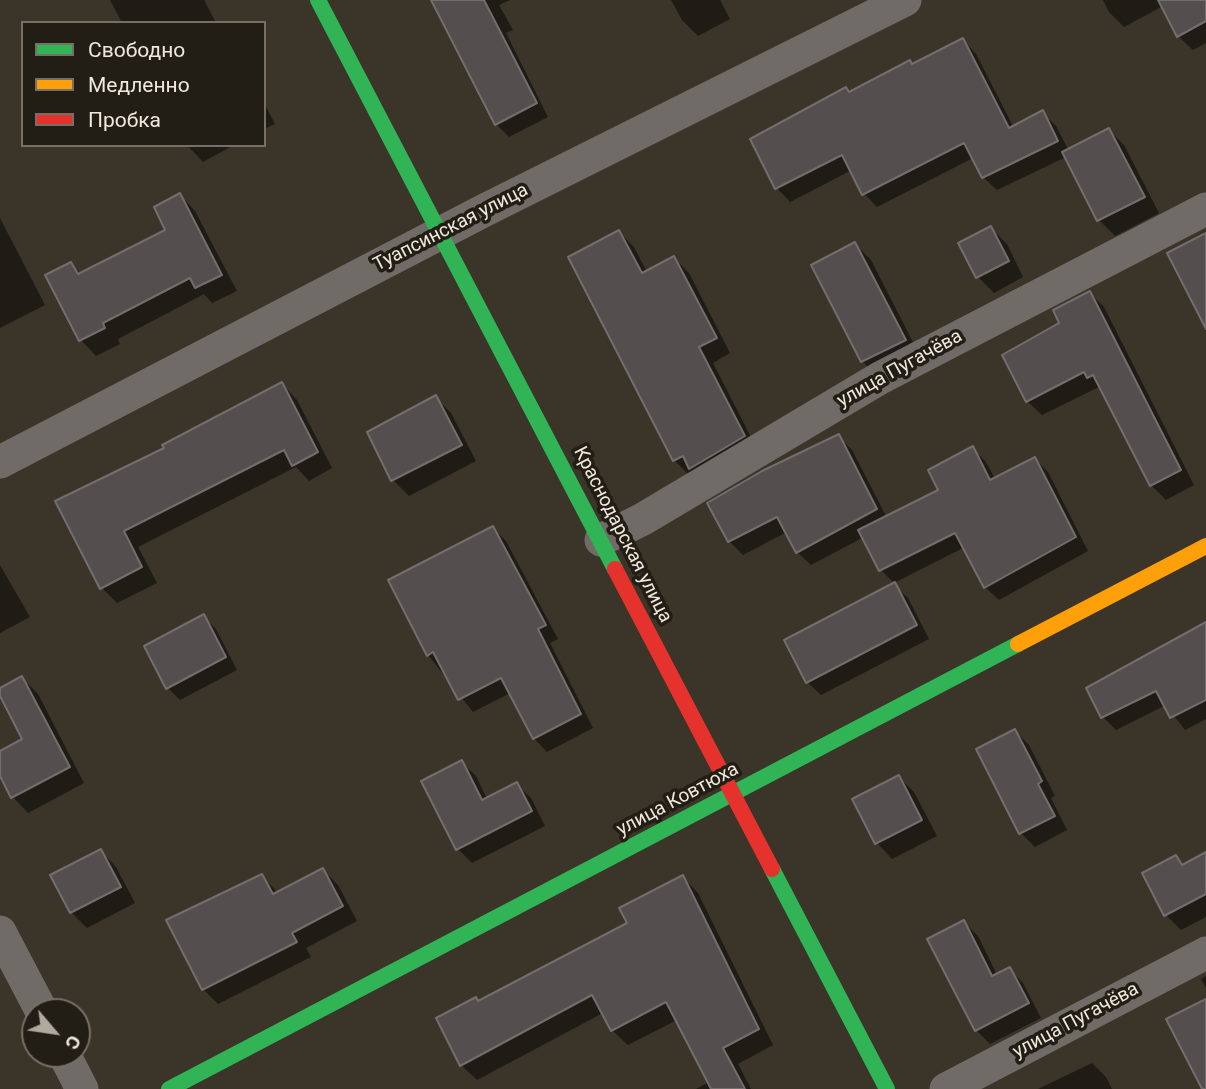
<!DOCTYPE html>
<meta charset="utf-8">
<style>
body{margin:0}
#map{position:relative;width:1206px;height:1089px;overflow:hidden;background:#3a3429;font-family:Roboto,sans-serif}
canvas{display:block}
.legend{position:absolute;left:21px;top:21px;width:245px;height:126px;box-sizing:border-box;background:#231e15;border:2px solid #756f65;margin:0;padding:9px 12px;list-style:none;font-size:21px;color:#efe8dc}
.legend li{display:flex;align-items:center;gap:14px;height:35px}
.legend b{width:35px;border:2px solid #756f65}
.north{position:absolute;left:21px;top:998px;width:70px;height:70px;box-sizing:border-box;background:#231e15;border:2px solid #756f65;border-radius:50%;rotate:119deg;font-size:19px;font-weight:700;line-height:28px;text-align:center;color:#efe8dc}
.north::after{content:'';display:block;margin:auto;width:24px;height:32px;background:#b0a99d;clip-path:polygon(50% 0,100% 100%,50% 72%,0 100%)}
</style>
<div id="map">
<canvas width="1206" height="1089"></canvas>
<ul class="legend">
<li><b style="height:9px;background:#30b455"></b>Свободно</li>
<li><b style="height:9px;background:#ff9f0a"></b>Медленно</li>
<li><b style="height:9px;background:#e5322d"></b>Пробка</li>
</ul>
<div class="north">С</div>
</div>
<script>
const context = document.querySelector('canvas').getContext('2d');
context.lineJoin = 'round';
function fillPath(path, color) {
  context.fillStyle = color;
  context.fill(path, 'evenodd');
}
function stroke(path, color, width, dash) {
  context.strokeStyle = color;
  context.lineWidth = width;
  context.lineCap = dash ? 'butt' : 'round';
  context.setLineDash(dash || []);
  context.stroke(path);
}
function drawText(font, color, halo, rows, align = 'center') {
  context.font = font + ' Roboto,sans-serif';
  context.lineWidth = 7;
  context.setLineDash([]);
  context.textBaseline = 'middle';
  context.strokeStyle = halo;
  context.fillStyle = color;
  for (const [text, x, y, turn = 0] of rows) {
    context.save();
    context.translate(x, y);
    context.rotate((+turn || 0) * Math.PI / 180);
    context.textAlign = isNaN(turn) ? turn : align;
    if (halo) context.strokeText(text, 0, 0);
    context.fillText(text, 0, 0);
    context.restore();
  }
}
fillPath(new Path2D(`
 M110 0H204L216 23H122Z
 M432 0H510L499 5 513 30 506 33 548 117 509 137 496 124Z
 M671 0H720L730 19 698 36 682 20Z
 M1103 0H1206V43L1193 50 1178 36 1163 6 1124 27 1109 12Z
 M963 40 976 54 1014 128 1042 112 1056 126 1069 151 1109 130 1124 145 1159 213 1115 236 1099 220 1066 157 997 190 983 177 973 158 877 207 864 193 852 170 790 202 777 188 753 140Z
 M264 103 275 124 264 129Z
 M187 145H234L203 162Z
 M180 195 195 211 237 291 212 303 204 294 118 339 120 344 96 356 81 340 47 276 71 264 81 274 168 230Z
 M0 218 45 305 0 328Z
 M991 228 1007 244 1023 277 994 293 978 277Z
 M619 232 634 247 647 272 674 258 689 273 730 353 713 363 758 451 689 475 674 460Z
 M855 244 871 260 920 356 878 377 862 361 813 266Z
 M1090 293 1104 307 1194 485 1166 500 1151 485 1099 387 1042 415 1027 401 1061 324Z
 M282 384 297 400 332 468 309 481 296 467 138 547 157 583 117 603 102 588 58 502 167 449Z
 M436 398 451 413 476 461 409 496 393 480Z
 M838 436 852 450 887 518 941 491 973 449 986 462 995 479 1035 459 1048 472 1088 551 999 600 985 587 965 547 894 583 881 570 864 537 811 565 797 552 787 532 743 555 729 541Z
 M493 528 506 541 558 639 550 643 593 728 547 752 534 738 510 693 473 712 428 655Z
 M0 565 30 617 0 633Z
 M894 585 908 598 929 639 821 695 807 682Z
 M204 617 216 629 237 670 180 700 168 688Z
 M1206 622V719L1185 730 1166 705 1116 730 1103 717Z
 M22 678 38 694 84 783 28 813 13 797 0 772V753L24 740 0 690Z
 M1015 731 1029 745 1055 796 1051 798 1067 830 1035 847 1021 833Z
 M461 762 476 776 487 799 516 784 531 798 545 826 472 863 458 849Z
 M899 777 914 792 937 836 892 859 877 843 854 800Z
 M101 851 116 867 135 903 87 928 71 912Z
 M1206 855V917L1181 930 1166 915 1176 857 1185 866Z
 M323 870 338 885 357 921 306 948 311 957 218 1004 203 989 262 876 278 893Z
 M683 877 698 893 773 1045 738 1064 751 1089H696L709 1082 677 1020 628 1045 612 1030 603 1013 477 1080 461 1065 479 1002 629 923Z
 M964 922 978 936 997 975 1009 969 1023 983 1041 1018 990 1044 976 1030Z
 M1206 976V988L1201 979Z
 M1092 1063 1106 1077 1112 1089H1038Z`), '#0007');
const building = new Path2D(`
 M431 0H484L537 103 495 125Z
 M1158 0H1206V21L1177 37Z
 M963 38 1009 128 1043 110 1058 141 982 178 964 143 862 195 842 155 775 189 750 139 846 87 849 92 910 60 912 64Z
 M1109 128 1145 197 1097 221 1062 152Z
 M180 193 222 275 195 288 190 278 103 323 105 328 79 341 45 275 71 262 78 274 165 230 154 207Z
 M991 226 1009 261 976 278 958 243Z
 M619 230 642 273 674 256 717 338 699 347 745 436 689 469 683 456 673 461 568 257Z
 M1206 233V329L1167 253Z
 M855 242 906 340 861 362 811 265Z
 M1090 291 1181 470 1150 486 1093 375 1087 378 1084 372 1026 402 1002 355 1059 323 1053 310Z
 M282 382 318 452 292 466 284 450 124 531 142 567 100 589 55 501 164 448 162 445Z
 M436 395 462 445 391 481 367 432Z
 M839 434 877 509 796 553 777 517 728 542 707 503 762 471Z
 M973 446 990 480 1035 457 1076 537 984 588 955 533 879 571 858 530 938 490 928 470Z
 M493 526 546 625 538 629 581 714 533 739 501 678 458 700 433 652 427 656 388 580Z
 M895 582 917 625 806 683 784 640Z
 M204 614 226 657 166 689 144 646Z
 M1206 622V700L1170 718 1156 691 1101 718 1086 688Z
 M22 676 70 767 11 798 0 776V751L22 739 0 696V688Z
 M1015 729 1042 781 1038 784 1055 816 1019 834 976 749Z
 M462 760 482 800 517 782 532 811 456 850 421 781Z
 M899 775 922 820 875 844 852 799Z
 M101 849 121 887 70 913 50 875Z
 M1206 852V894L1164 916 1142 873 1176 855 1182 865Z
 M323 868 343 906 292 933 297 942 202 990 166 920 262 874 273 894Z
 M683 875 759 1029 723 1048 745 1089H711L666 1002 611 1031 592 995 460 1066 436 1018 476 997 478 1001 627 923 619 908Z
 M964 920 992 976 1010 967 1029 1003 975 1031 927 939Z
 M1206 999V1089H1202L1166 1019Z`);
fillPath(building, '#544f4e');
stroke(building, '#736d6d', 2);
stroke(new Path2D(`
 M0 462 483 211 905 0
 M601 540 643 519 880 378 1206 209
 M0 932 42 1012
 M64 1054 82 1089
 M946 1089 1206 953`), '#706b67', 33);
stroke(new Path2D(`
 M318 0 615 569
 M772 869 887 1089
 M169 1089 1018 644`), '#30b455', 16);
stroke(new Path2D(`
 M1018 644 1206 546`), '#ff9f0a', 16);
stroke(new Path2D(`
 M615 569 772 869`), '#e5322d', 16);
drawText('19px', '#efe8dc', '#231e15', [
 ["Туапсинская улица",451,228,-27],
 ["улица Пугачёва",900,369,-29],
 ["Краснодарская улица",622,535,63],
 ["улица Ковтюха",678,800,-28],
 ["улица Пугачёва",1076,1021,-28]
]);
</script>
